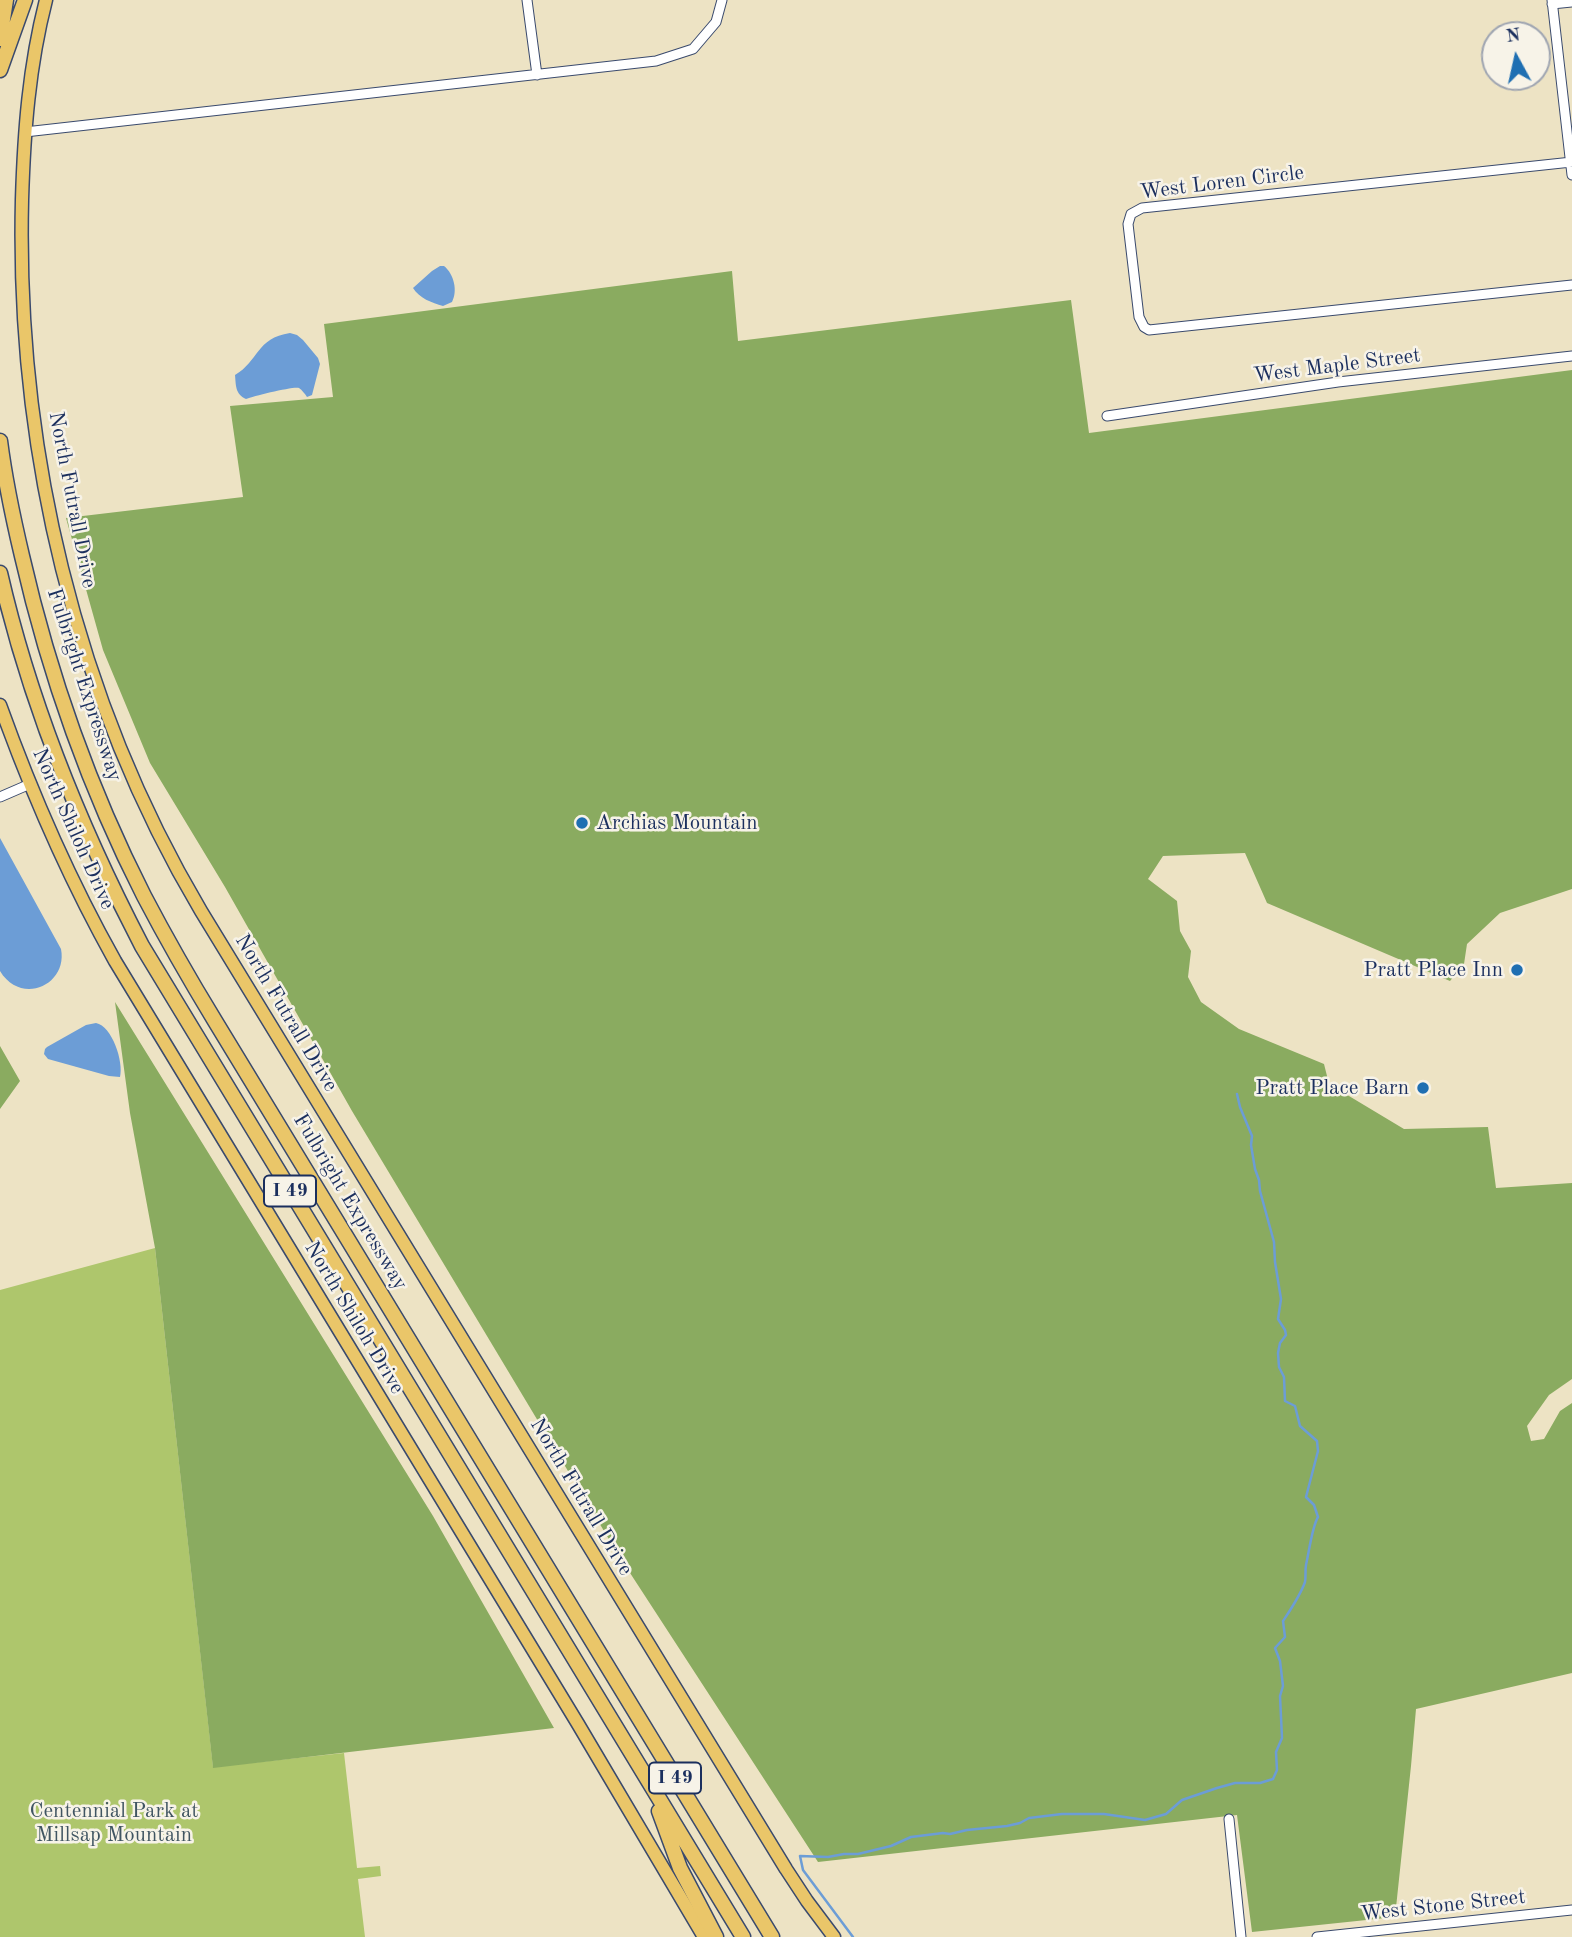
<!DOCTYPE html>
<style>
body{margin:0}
#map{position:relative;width:1572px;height:1937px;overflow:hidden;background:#ede3c4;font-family:"Old Standard TT",serif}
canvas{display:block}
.north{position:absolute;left:1481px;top:21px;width:70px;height:70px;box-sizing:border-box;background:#f7f3e8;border:2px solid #9fa5b1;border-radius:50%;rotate:352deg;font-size:19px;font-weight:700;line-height:28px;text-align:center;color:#1b2f5e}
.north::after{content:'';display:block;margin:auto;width:24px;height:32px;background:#1f6fb2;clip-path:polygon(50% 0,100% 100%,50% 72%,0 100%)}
</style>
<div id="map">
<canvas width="1572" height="1937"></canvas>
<div class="north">N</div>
</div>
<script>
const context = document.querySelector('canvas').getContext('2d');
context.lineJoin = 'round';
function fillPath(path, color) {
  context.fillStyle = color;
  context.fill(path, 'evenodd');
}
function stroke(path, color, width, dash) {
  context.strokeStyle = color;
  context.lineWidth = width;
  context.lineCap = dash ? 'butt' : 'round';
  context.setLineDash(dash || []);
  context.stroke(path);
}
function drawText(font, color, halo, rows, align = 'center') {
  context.font = font + ' "Old Standard TT",serif';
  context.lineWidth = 5;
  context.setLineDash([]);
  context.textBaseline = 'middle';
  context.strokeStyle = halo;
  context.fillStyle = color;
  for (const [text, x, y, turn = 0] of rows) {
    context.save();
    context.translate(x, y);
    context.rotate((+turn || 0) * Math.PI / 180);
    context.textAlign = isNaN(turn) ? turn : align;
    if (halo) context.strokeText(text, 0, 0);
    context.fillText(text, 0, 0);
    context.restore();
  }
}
fillPath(new Path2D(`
 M155 1248 213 1767 344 1753 357 1868 380 1866 381 1876 358 1879 365 1937H0V1290Z`), '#aec66c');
fillPath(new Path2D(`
 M732 271 738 341 1071 300 1089 433 1572 370V889L1500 913 1467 944 1464 964 1450 981 1267 903 1245 853 1163 856 1148 879 1177 901 1180 931 1191 951 1188 977 1201 1002 1239 1029 1324 1064 1329 1084 1404 1129 1488 1127 1496 1188 1572 1183V1379L1549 1395 1527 1426 1531 1441 1544 1439 1560 1411 1572 1403V1673L1416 1709 1411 1766 1395 1917 1252 1932 1237 1815 818 1862 619 1556 352 1111 225 887 150 763 103 650 66 518 243 497 230 406 333 397 324 324Z
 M115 1002 433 1516 554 1728 213 1768 155 1248 130 1113Z
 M0 1046 20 1081 0 1109Z`), '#8aab60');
fillPath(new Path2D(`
 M440 266H444C454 274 458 291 452 302L443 306C432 303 419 298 413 288L432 271Z
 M290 333 297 335 303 340 318 358 320 364 312 395 307 397C305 394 302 390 299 388 294 386 254 396 246 399 235 394 236 385 235 375 259 361 256 338 290 333Z
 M0 838 61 949C68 985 21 1006 0 971Z
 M96 1023C112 1026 124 1062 120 1077L109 1076 48 1059 44 1054 45 1049 47 1047 86 1025Z`), '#6c9dd6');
stroke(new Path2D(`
 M853 1937 803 1870 800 1856 828 1857 844 1854H858L891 1846 911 1837 943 1833 950 1834 967 1830 1007 1826 1020 1823 1029 1818 1062 1814H1104L1145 1820 1166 1814 1182 1800 1217 1788 1235 1783H1260L1273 1779 1277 1770 1276 1752 1282 1738 1280 1696 1283 1686 1280 1661 1275 1648 1285 1637 1283 1621C1291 1609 1300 1596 1305 1582 1306 1577 1305 1571 1306 1565 1309 1552 1312 1527 1318 1517L1314 1505 1306 1497 1318 1451 1317 1441 1300 1426 1295 1406 1285 1401 1284 1377 1279 1367 1278 1353 1280 1343 1286 1335 1285 1330 1278 1319 1281 1299 1275 1262 1274 1242 1260 1191 1259 1180 1255 1169 1251 1145 1252 1136 1240 1107 1237 1094`), '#6c9dd6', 2.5);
const minor = new Path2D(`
 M527 0 537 75
 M1552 0 1572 175
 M1552 4 1572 2
 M25 132 656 61 693 49 716 22 722 0
 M1572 162 1142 208 1131 214 1128 224 1139 317 1144 327 1149 330 1572 285
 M1107 416 1338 382 1572 356
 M0 797 30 784
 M1229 1819 1241 1937
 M1317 1937 1572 1910`);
const major = new Path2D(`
 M46 0C29 66 24 132 22 200 16 446 75 699 201 911L786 1869 807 1901 834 1937
 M0 705C32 794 69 879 115 961L578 1724 704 1937`);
const highway = new Path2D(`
 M0 39 6 0
 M0 70 25 0
 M0 441C5 480 13 518 22 556 49 674 89 788 144 896 166 938 190 980 215 1021L772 1937
 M0 573C30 704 80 827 142 946L743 1937
 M659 1811 680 1868 716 1937`);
stroke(minor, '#3a4a6d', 11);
stroke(major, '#3a4a6d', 15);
stroke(highway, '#3a4a6d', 17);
stroke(minor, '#fff', 9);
stroke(major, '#eac669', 12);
stroke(highway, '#eac669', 14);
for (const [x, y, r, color] of [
 [582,823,7,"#1f6fb2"],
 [1517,970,7,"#1f6fb2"],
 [1423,1088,7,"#1f6fb2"]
]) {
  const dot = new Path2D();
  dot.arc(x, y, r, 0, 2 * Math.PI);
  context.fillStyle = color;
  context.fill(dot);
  stroke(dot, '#f7f3e8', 2.5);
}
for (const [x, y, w] of [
 [290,1191,52],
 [675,1778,52]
]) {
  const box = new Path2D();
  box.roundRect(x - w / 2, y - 15.5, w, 31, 5);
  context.fillStyle = '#f7f3e8';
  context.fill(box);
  stroke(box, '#1b2f5e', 2);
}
drawText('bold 19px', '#1b2f5e', null, [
 ["I 49",290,1191],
 ["I 49",675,1778]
]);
drawText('21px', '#1b2f5e', '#f7f3e8', [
 ["West Loren Circle",1222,183,-7],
 ["West Maple Street",1337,366,-7],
 ["North Futrall Drive",72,500,79],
 ["Fulbright Expressway",84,685,72],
 ["North Shiloh Drive",73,829,66],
 ["North Futrall Drive",286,1013,59],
 ["Fulbright Expressway",350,1202,59],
 ["North Shiloh Drive",354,1318,59],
 ["North Futrall Drive",581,1497,59],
 ["West Stone Street",1443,1906,-6]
]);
drawText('21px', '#1b2f5e', '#f7f3e8', [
 ["Archias Mountain",596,823,"left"],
 ["Pratt Place Inn",1503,970],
 ["Pratt Place Barn",1409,1088]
], 'right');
drawText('21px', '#405562', '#f7f3e8', [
 ["Centennial Park at",114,1811],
 ["Millsap Mountain",114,1835]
]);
</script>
